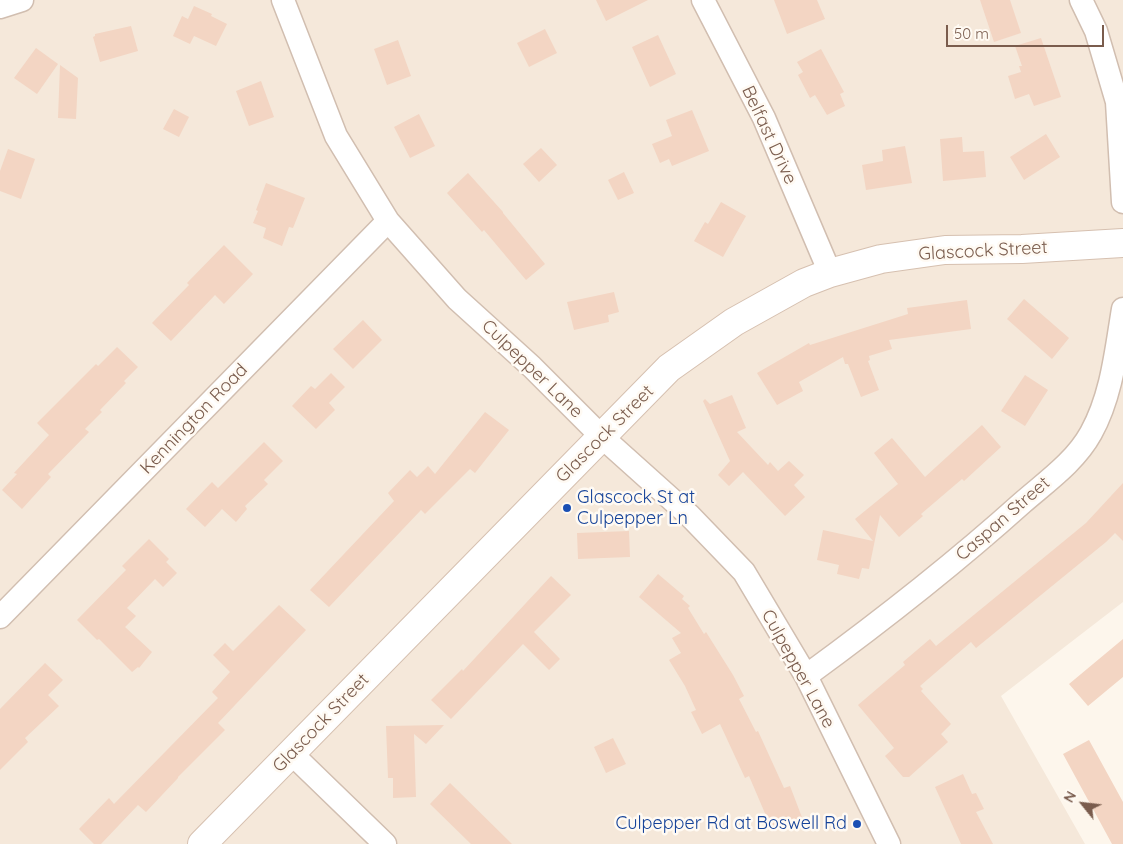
<!DOCTYPE html>
<style>
body{margin:0}
#map{position:relative;width:1123px;height:844px;overflow:hidden;background:#fdf6ec;font-family:Quicksand,sans-serif}
canvas{display:block}
.north{position:absolute;left:1058px;top:779px;width:50px;height:50px;-webkit-text-stroke:4px #fffaf3;paint-order:stroke;rotate:299deg;font-size:14px;font-weight:700;line-height:20px;text-align:center;color:#7a5c4d}
.north::after{content:'';display:block;margin:auto;width:18px;height:22px;background:#7a5c4d;clip-path:polygon(50% 0,100% 100%,50% 72%,0 100%)}
.scale{position:absolute;left:946px;top:25px;width:158px;height:22px;box-sizing:border-box;border:2px solid #7a5c4d;border-top:0;padding-left:6px;font-size:15px;line-height:18px;white-space:nowrap;color:#7a5c4d;-webkit-text-stroke:4px #fffaf3;paint-order:stroke}
</style>
<div id="map">
<canvas width="1123" height="844"></canvas>
<div class="north">N</div>
<div class="scale">50 m</div>
</div>
<script>
const context = document.querySelector('canvas').getContext('2d');
context.lineJoin = 'round';
function fillPath(path, color) {
  context.fillStyle = color;
  context.fill(path, 'evenodd');
}
function stroke(path, color, width, dash) {
  context.strokeStyle = color;
  context.lineWidth = width;
  context.lineCap = dash ? 'butt' : 'round';
  context.setLineDash(dash || []);
  context.stroke(path);
}
function drawText(font, color, halo, rows, align = 'center') {
  context.font = font + ' Quicksand,sans-serif';
  context.lineWidth = 5;
  context.setLineDash([]);
  context.textBaseline = 'middle';
  context.strokeStyle = halo;
  context.fillStyle = color;
  for (const [text, x, y, turn = 0] of rows) {
    context.save();
    context.translate(x, y);
    context.rotate((+turn || 0) * Math.PI / 180);
    context.textAlign = isNaN(turn) ? turn : align;
    if (halo) context.strokeText(text, 0, 0);
    context.fillText(text, 0, 0);
    context.restore();
  }
}
fillPath(new Path2D(`
 M0 0H1123V602L1001 696 1085 844H0Z`), '#f5e8da');
fillPath(new Path2D(`
 M596 0H648L606 21Z
 M774 0H817L825 19 787 34Z
 M980 0H1010L1021 33 994 42Z
 M194 6 212 14 211 16 227 24 216 46 194 36 190 44 173 36 182 16 188 19Z
 M131 26 138 51 100 62 93 37 95 36V34Z
 M545 29 557 53 529 67 517 43Z
 M658 35 676 74 650 87 632 47Z
 M1041 38 1061 97 1034 106 1029 94 1015 99 1008 76 1021 72 1019 66H1022L1015 46Z
 M398 40 411 76 387 85 374 49Z
 M36 48 58 64 37 94 14 78Z
 M821 49 844 92 840 94 845 106 827 115 815 95 810 98 798 75 803 72 797 62Z
 M60 65 78 78 76 119 58 118Z
 M261 81 274 117 249 126 236 91Z
 M174 109 189 117 179 137 163 129Z
 M692 110 709 151 672 166 669 159 660 163 652 144 672 136 666 120Z
 M419 114 435 146 410 158 394 127Z
 M1046 134 1060 157 1024 180 1010 157Z
 M962 137 963 152 984 151 986 177 943 181 940 139Z
 M905 146 912 183 866 190 862 165 883 161 882 150Z
 M541 148 557 165 539 182 523 164Z
 M8 149 35 159 21 199 0 191V171Z
 M624 172 634 193 618 200 608 180Z
 M468 173 503 212V213L545 264 526 280 484 230 482 232 447 193Z
 M266 183 305 198 293 228 289 227 282 246 263 238 266 228 253 223 258 211 256 210Z
 M721 202 746 216 723 257 694 241 705 222 708 224Z
 M224 245 253 274 224 304 215 295 171 341 152 323 189 285 187 283Z
 M614 292 619 312 608 315 609 322 574 330 567 302Z
 M1024 299 1069 338 1052 359 1007 319Z
 M967 300 971 329 889 340 892 349 869 356 870 360 868 361 879 390 861 397 848 364H845L843 357 799 382 803 391 777 405 757 373 809 343 810 345 908 314 907 308Z
 M363 320 382 340 353 369 333 349Z
 M117 347 138 367 124 381 126 383 100 410 102 412 85 429 89 432 48 474 51 477 22 509 2 490 17 474 14 473 49 435 37 423 96 364 98 366Z
 M331 373 345 387 329 403 335 410 316 429 292 406 311 386 315 389Z
 M1025 375 1048 390 1025 426 1001 411Z
 M732 395 746 428 737 432 768 465 770 462 778 471 789 461 804 475 794 485 805 497 785 516 743 472 729 486 718 475 730 461 703 401 705 399 710 404Z
 M485 412 509 430 475 473 470 469 425 514 421 510 329 607 310 590 394 501 388 493 410 470 417 477 428 466 435 474Z
 M982 425 1001 447 964 481 962 479 921 514 923 516 899 537 880 515 869 569 862 568 859 579 837 574 839 565 817 560 823 530 873 541 855 519 898 484 874 453 892 438 925 477Z
 M264 442 283 461 264 480 268 484 245 506 247 509 236 522 222 509 205 527 186 509 212 482 218 488Z
 M1123 483V541L1115 533 1106 542 976 648 971 642 920 686 923 689 921 691 951 724 941 734 948 742 909 777H903L885 756 894 748 858 705 905 665 903 662 930 639 936 646 1086 523Z
 M629 531 630 557 578 559 577 533Z
 M149 539 169 559 166 562 177 573 163 587 155 579 127 608 136 616 125 627 152 652 139 668 138 667 132 672 99 639 97 640 77 620 126 570 122 566Z
 M658 574 684 596 682 599 690 606 688 608 704 634 706 632 733 675 744 696 739 699 756 732 758 731 784 788 790 786 803 820 773 832 749 776 745 778 720 724 702 734 691 712 696 710 685 686 669 660 681 653 672 638 681 633 639 597Z
 M551 576 571 595 534 632 560 659 549 670 523 644 451 719 431 700 462 669 463 671Z
 M279 605 306 630 218 723 225 730 178 777V778L146 812 138 805 101 844H94L79 829 109 798 114 804 218 698 212 692 230 672 213 655 225 643 233 651Z
 M1123 639V677L1088 706 1069 684Z
 M45 663 63 680 48 695 59 706 25 738 28 742 0 770V709Z
 M444 725 426 744 414 734 416 797 393 798V778H388L386 726Z
 M613 738 626 764 606 773 594 747Z
 M1089 740 1123 802V844H1112L1063 754Z
 M963 774 972 794 976 793 984 809 976 812 993 844H961L935 787Z
 M450 783 512 844H471L430 804Z`), '#f3d5c3');
const street = new Path2D(`
 M283 0 336 136 388 221 457 299 532 367 602 437 689 515 744 572 806 676 889 844
 M703 0 764 118 830 273
 M1081 0 1096 31 1117 102 1123 202
 M0 7 22 0
 M0 617 388 221
 M806 676C880 622 953 565 1022 503 1046 482 1075 462 1091 433 1112 395 1116 351 1123 309
 M291 753 385 844`);
const secondary = new Path2D(`
 M202 844 669 368 734 322 804 283 830 273 881 259 945 250 1022 249 1123 243`);
stroke(street, '#d1beb0', 25);
stroke(secondary, '#d6c0b0', 30);
stroke(street, '#fff', 22);
stroke(secondary, '#fff', 28);
for (const [x, y, r, color] of [
 [567,508,5,"#1a4fb4"],
 [857,824,5,"#1a4fb4"]
]) {
  const dot = new Path2D();
  dot.arc(x, y, r, 0, 2 * Math.PI);
  context.fillStyle = color;
  context.fill(dot);
  stroke(dot, '#fffaf3', 2);
}
drawText('18px', '#7a5c4d', '#fffaf3', [
 ["Belfast Drive",769,135,65],
 ["Glascock Street",983,251,-3],
 ["Culpepper Lane",532,369,44],
 ["Kennington Road",194,419,-46],
 ["Glascock Street",605,434,-45],
 ["Caspan Street",1003,519,-41],
 ["Culpepper Lane",798,669,61],
 ["Glascock Street",321,723,-46]
]);
drawText('18px', '#164399', '#fffaf3', [
 ["Glascock St at",577,498],
 ["Culpepper Ln",577,519],
 ["Culpepper Rd at Boswell Rd",847,824,"right"]
], 'left');
</script>
